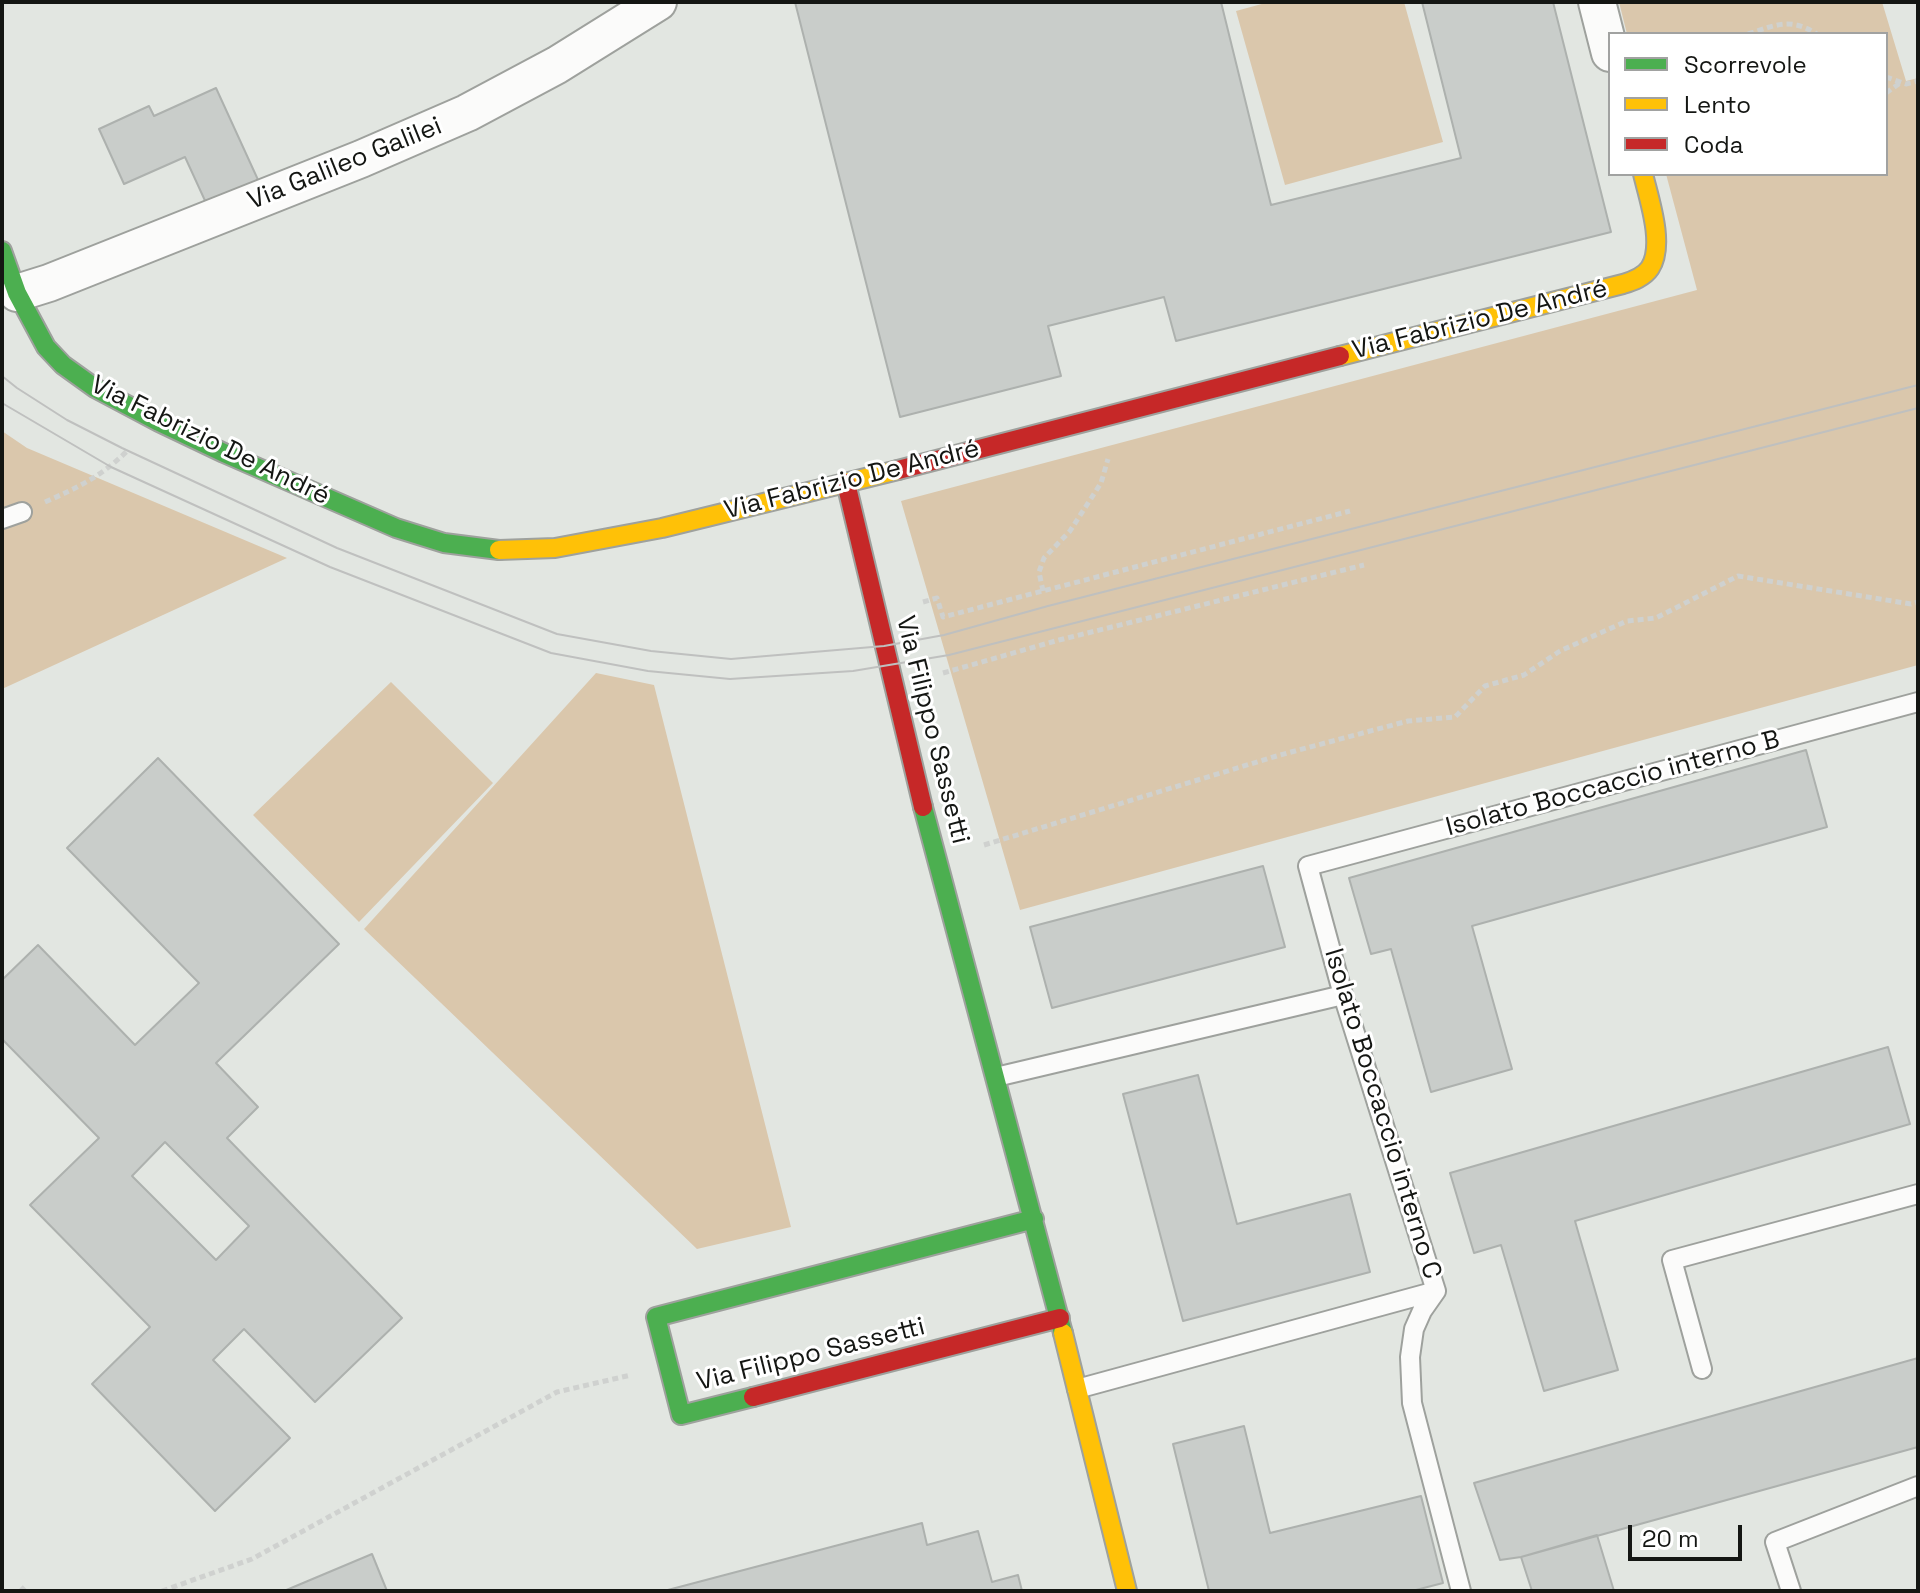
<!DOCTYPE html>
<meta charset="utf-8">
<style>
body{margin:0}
#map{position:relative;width:1920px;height:1593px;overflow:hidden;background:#e2e6e1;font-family:"Space Grotesk",sans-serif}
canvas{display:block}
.frame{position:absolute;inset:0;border:4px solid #141613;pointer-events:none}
.legend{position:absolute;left:1608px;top:32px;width:280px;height:144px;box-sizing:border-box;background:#fff;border:2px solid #a1a2a1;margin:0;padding:10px 14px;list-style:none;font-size:24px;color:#141613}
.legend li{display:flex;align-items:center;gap:16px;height:40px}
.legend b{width:40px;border:2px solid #a1a2a1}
.scale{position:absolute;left:1628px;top:1525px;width:114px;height:36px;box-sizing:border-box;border:4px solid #141613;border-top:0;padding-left:10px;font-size:24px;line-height:28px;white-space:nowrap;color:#141613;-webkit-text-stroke:6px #fff;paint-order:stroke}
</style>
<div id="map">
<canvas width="1920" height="1593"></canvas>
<div class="frame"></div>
<ul class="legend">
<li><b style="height:10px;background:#4caf50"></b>Scorrevole</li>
<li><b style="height:10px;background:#ffc107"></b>Lento</li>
<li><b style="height:10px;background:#c62828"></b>Coda</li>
</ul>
<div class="scale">20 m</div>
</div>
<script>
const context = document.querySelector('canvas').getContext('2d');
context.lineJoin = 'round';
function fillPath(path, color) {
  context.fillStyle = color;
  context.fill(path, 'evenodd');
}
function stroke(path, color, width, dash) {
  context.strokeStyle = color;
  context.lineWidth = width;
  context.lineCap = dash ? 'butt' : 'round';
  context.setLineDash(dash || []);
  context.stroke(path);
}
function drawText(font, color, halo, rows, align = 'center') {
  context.font = font + ' "Space Grotesk",sans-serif';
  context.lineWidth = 6;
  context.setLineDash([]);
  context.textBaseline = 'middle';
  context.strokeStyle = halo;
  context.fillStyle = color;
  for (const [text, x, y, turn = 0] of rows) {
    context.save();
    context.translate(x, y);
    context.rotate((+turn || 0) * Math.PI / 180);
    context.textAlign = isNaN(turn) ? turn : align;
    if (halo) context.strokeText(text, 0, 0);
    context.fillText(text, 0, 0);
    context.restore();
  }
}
fillPath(new Path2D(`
 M1269 2H1404L1443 142 1285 185 1236 11Z
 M1619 2H1882L1906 81 1918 78V665L1020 910 901 501 1697 290 1666 174H1886V34H1627Z
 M2 431 27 448 287 558 2 689Z
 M596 673 654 685 791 1227 697 1249 364 929Z
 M391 682 493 783 359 922 253 815Z`), '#dac7ac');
const building = new Path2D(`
 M795 2H1221L1271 205 1461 158 1422 2H1553L1611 232 1176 341 1164 297 1048 326 1061 376 900 417Z
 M216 88 259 182 207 205 185 157 124 184 99 129 149 106 154 116Z
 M1806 750 1827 827 1472 926 1512 1069 1431 1092 1391 949 1371 954 1349 878Z
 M158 758 339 944 216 1063 258 1107 227 1138 402 1318 315 1402 244 1329 213 1360 290 1438 215 1511 92 1384 150 1327 30 1205 99 1138 2 1039V980L38 945 135 1045 199 983 67 848ZM165 1142 249 1226 216 1260 132 1176Z
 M1263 866 1285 947 1052 1008 1030 927Z
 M1888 1047 1910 1124 1575 1221 1618 1370 1544 1391 1501 1245 1474 1253 1450 1173Z
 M1198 1075 1237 1224 1350 1194 1370 1272 1183 1321 1123 1094Z
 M1918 1358V1447L1521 1557 1500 1560 1474 1483Z
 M1244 1426 1270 1533 1421 1496 1443 1583 1412 1591H1209L1173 1444Z
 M922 1523 927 1545 978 1531 992 1582 1018 1575 1022 1591H664Z
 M1597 1535 1614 1591H1532L1521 1557Z
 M372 1554 387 1591H284Z`);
fillPath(building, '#c9cdca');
stroke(building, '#adb1ae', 2);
const lane = new Path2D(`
 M2 519 22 512
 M996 1077 1343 995
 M1702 1369 1672 1260 1918 1194
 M1077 1389 1436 1291
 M1461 1591 1412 1403 1410 1357 1414 1329 1422 1311 1436 1291 1343 995 1308 866 1918 702
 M1791 1591 1775 1542 1918 1486`);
const street = new Path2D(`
 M1597 2 1610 53
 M17 293 49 283 361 159 467 113 557 65 658 2`);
const fast = new Path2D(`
 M2 251 17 293 46 347 63 365 95 388 159 422 224 453 396 528 444 543 499 550
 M923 807 1063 1333
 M753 1397 681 1415 656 1317 1034 1219`);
const slow = new Path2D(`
 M1340 356 1623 284C1633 281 1644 277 1650 268 1665 245 1649 199 1643 174
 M499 550 555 548 662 528 898 470
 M1063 1333 1127 1591`);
const jam = new Path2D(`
 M898 470 1340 356
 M846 483 923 807
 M753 1397 1060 1318`);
stroke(lane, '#9ea19d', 22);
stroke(street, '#9ea19d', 40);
stroke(fast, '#9ea19d', 22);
stroke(slow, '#9ea19d', 22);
stroke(jam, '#9ea19d', 22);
stroke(new Path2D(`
 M1748 34C1776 25 1790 17 1817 34
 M1886 77 1906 84 1918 81
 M1886 93 1900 83
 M45 502C77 488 102 476 127 451
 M1043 591 1039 572 1044 558 1070 531 1101 483 1108 459
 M923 602 937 598 943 617 1350 511
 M943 673 1059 640 1364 565
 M984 845 1280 755 1408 721 1455 717 1485 686 1524 675 1560 651 1627 621 1656 618 1738 576 1911 604 1918 602
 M21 1587 25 1591
 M162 1591 252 1559 557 1392 631 1375`), '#cfd1cf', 5, [6, 4]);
stroke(lane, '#fbfbfa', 18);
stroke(street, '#fbfbfa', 36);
stroke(fast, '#4caf50', 18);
stroke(slow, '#ffc107', 18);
stroke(jam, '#c62828', 18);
stroke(new Path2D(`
 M2 376 17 388 67 420 122 448 337 548 557 634 651 651 731 659 884 646 944 635 1048 606 1918 385
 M2 403 111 467 330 567 551 653 648 671 730 679 853 671 949 655 1918 408`), '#bfc0bf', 2);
drawText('26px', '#141613', '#fff', [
 ["Via Galileo Galilei",345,164,-22],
 ["Via Fabrizio De André",1480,320,-14],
 ["Via Fabrizio De André",210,441,26],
 ["Via Fabrizio De André",852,480,-14],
 ["Via Filippo Sassetti",932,730,76],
 ["Isolato Boccaccio interno B",1613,784,-15],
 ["Isolato Boccaccio interno C",1382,1114,73],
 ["Via Filippo Sassetti",811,1355,-14]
]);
</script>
